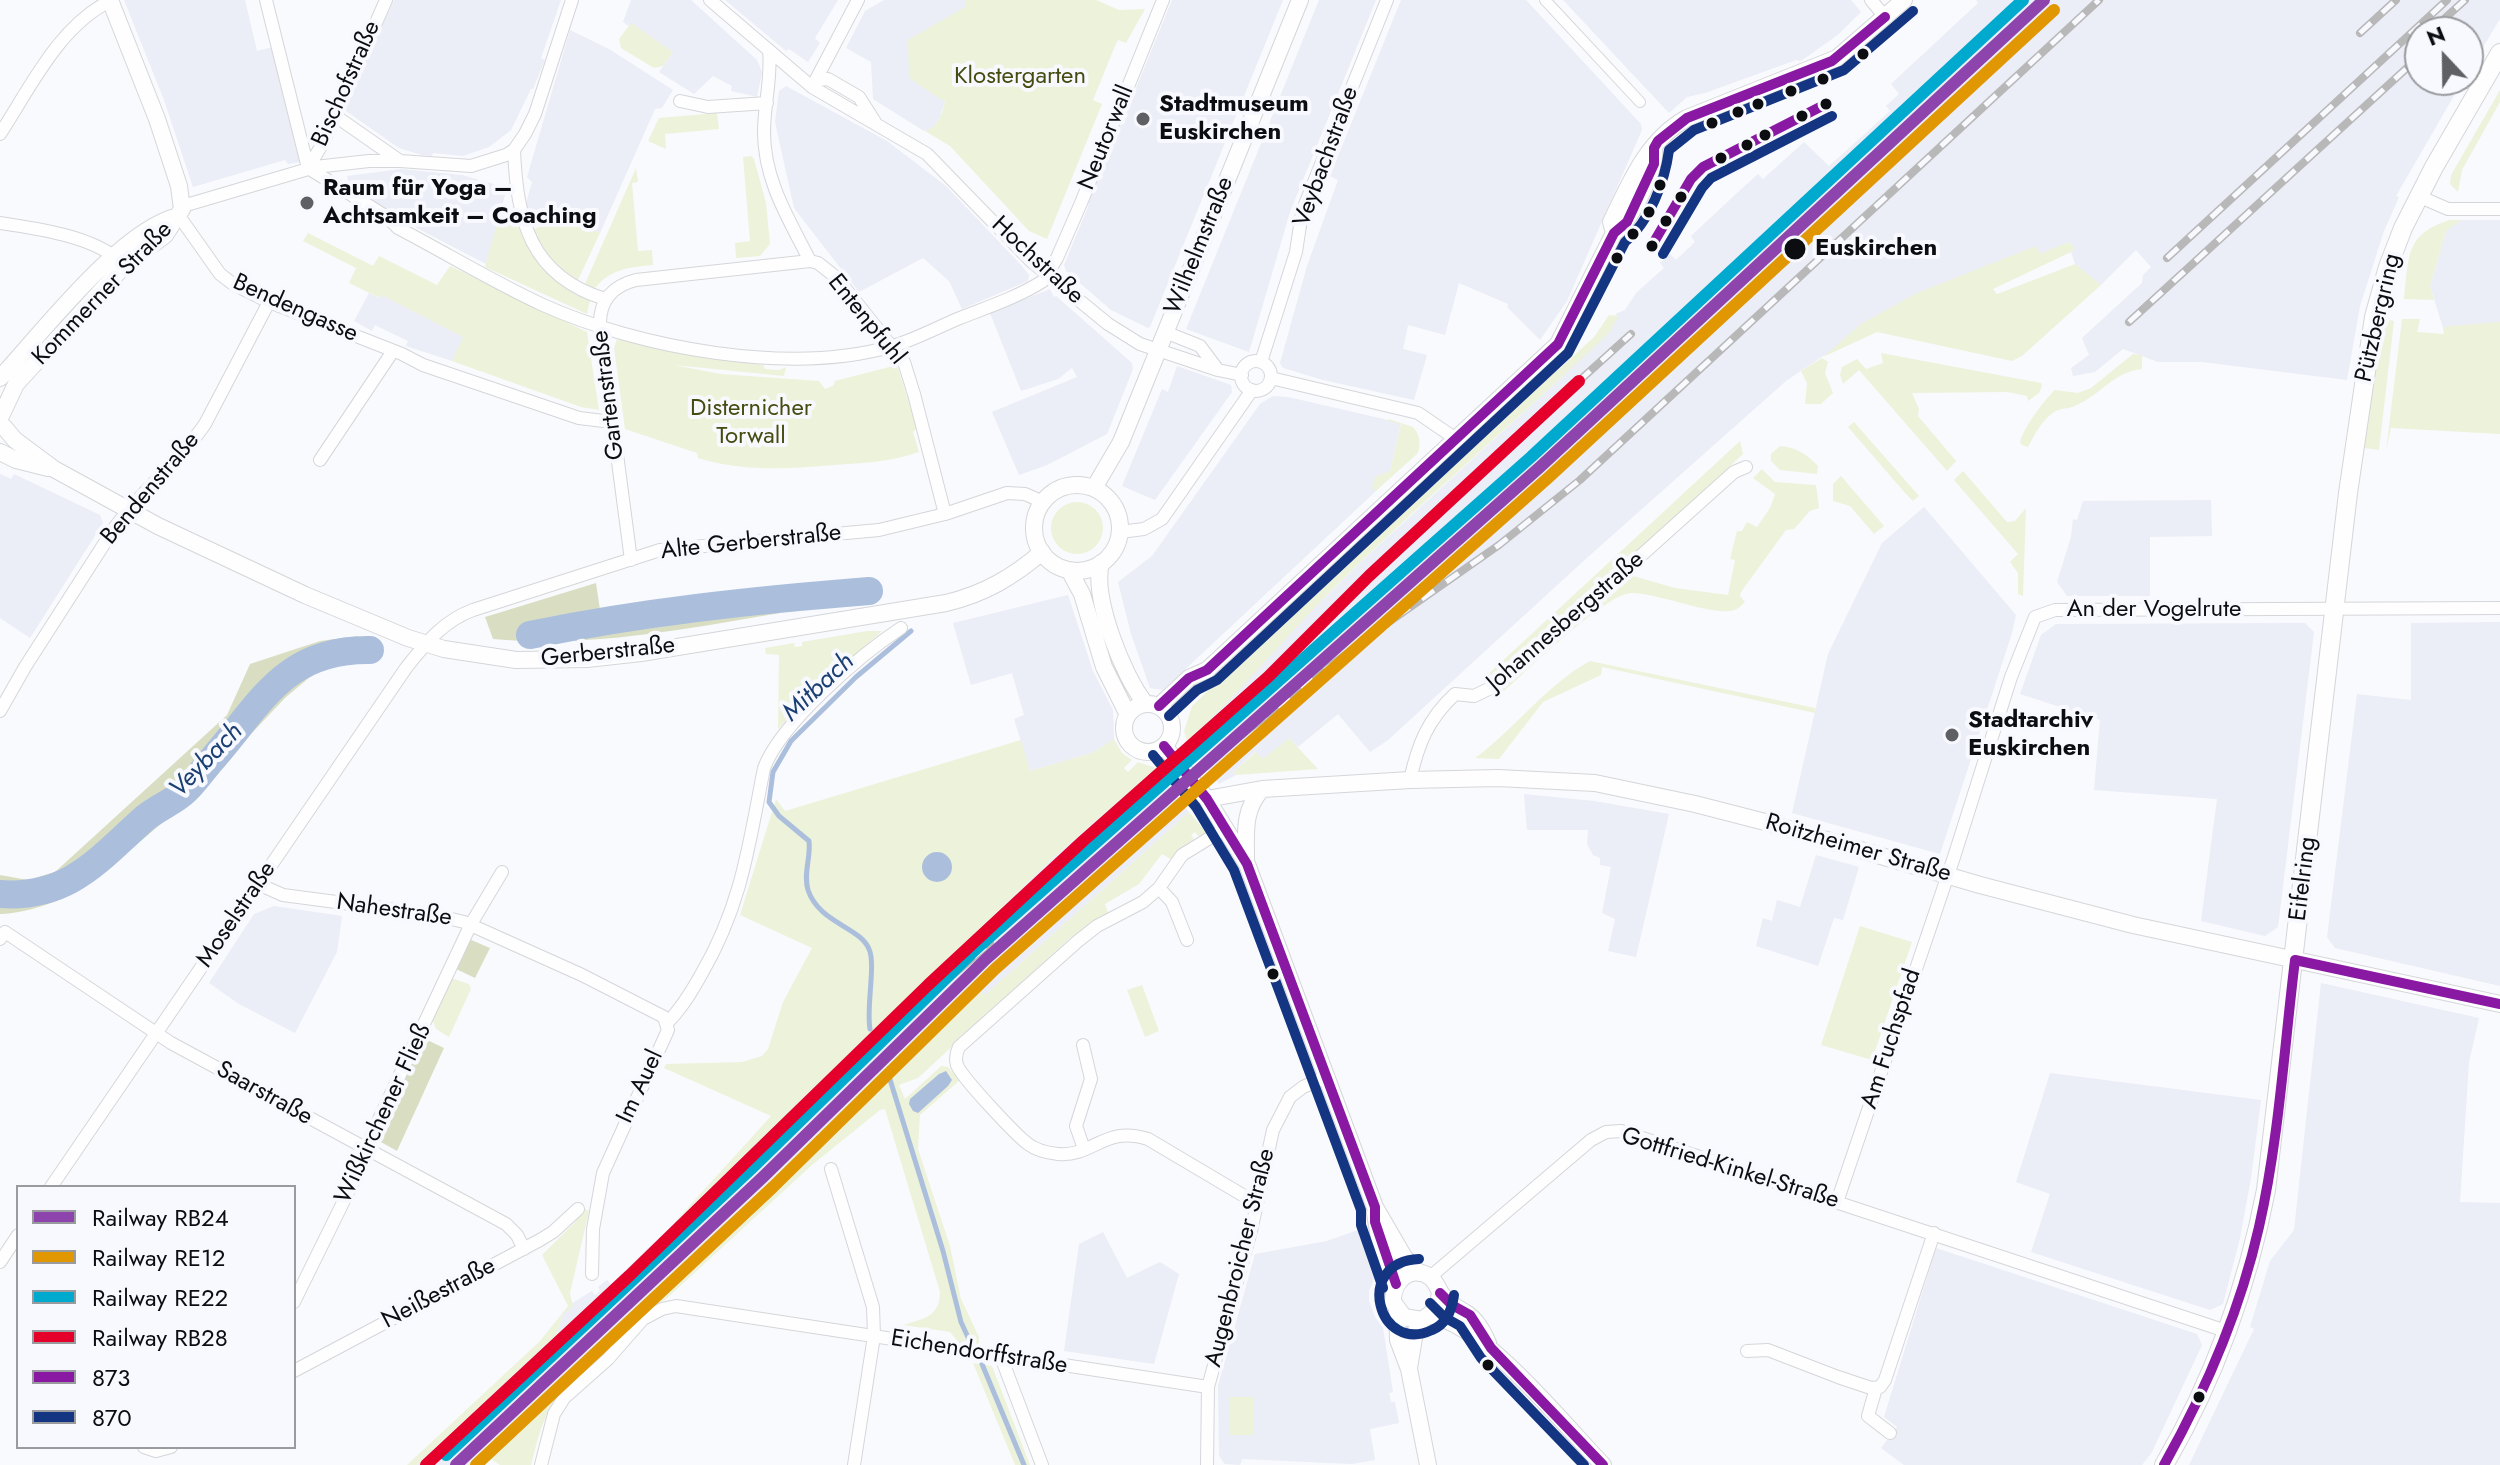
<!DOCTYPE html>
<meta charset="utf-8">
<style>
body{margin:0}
#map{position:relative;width:2500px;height:1465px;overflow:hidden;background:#f9fafd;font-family:Jost,sans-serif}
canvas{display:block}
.legend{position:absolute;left:16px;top:1185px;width:280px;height:264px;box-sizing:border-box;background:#f8f9fe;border:2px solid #9a9b9f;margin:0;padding:10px 14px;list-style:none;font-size:24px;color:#0c0d10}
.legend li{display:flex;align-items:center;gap:16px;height:40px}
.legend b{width:40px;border:2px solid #9a9b9f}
.north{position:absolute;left:2404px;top:16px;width:80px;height:80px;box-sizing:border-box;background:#f8f9fe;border:2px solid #9a9b9f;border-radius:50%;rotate:338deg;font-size:22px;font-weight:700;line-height:32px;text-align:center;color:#0c0d10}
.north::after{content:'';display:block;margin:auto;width:28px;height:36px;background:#5f6063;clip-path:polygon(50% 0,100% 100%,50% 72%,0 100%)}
</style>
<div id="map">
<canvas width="2500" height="1465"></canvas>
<ul class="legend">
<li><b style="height:10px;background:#8e44ad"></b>Railway RB24</li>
<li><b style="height:10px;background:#e09702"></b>Railway RE12</li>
<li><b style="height:10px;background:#00a9ce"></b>Railway RE22</li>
<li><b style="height:10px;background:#e4002b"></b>Railway RB28</li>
<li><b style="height:10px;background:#8918a3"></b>873</li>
<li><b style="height:10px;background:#143582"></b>870</li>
</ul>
<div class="north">N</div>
</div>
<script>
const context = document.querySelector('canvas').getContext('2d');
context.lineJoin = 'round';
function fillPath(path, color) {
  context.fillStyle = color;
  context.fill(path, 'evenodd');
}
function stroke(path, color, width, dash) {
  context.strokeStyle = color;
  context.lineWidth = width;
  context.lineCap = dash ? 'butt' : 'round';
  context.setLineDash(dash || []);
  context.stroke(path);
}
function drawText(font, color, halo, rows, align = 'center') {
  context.font = font + ' Jost,sans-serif';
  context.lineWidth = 8;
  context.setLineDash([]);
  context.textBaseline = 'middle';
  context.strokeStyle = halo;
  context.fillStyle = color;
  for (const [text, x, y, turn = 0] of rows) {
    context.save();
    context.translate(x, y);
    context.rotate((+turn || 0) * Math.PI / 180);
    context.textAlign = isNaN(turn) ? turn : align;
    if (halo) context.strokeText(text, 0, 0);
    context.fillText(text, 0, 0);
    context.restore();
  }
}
fillPath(new Path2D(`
 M124 0H245L257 51 273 47 301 162 288 164 285 160 193 187 164 100Z
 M394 0H561L541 58 545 60 533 89H531L511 130 489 147 463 156 433 153 432 156 422 155 399 148 343 109Z
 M631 0H691L757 60 762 72 757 97 731 91 732 86 713 76 694 94 659 72 673 52 630 24 629 26 623 22Z
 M725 0H838L815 38 820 43 808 62 789 49 786 51Z
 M884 0H965L966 7 915 81 945 102 941 113 942 115 932 129 924 131 873 99 871 62 846 48 865 11Z
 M1172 0H1283L1150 327 1148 328 1111 310 1066 271 1064 265 1088 207 1091 188 1100 176Z
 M1319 0H1376L1290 212 1249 352 1186 329Z
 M1401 0H1526L1641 124 1642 130 1567 301 1540 340 1507 307 1508 304 1459 283 1445 335 1408 325 1403 349 1427 355 1414 400 1323 380 1283 368 1280 363 1307 266 1338 180 1330 176Z
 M1563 0H1851L1861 12 1839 34 1801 61 1796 60 1705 93 1687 97 1669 113Z
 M1976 0H2500V19L2468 72V32H2420V80H2463L2396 196 2399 197 2384 231 2360 306 2347 380 2202 362H2158L2123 349 2095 372 2073 376 2071 368 2089 355 2082 338 2142 283 2143 275 2151 267 2136 250 2101 285 2075 264 2071 252 2075 248 2068 242 2040 255 2036 247 1823 356 1786 381 1589 556 1388 740 1370 752 1338 714 1298 747 1289 738 1263 760 1255 752 1233 772 1236 775 1219 784 1186 742 1226 703 1302 620 1364 559 1563 376 1617 315 1615 314 1625 310 1636 293 1664 268 1660 263 1670 254 1676 260 1695 242 1691 236 1737 193 1758 174 1763 179 1804 142 1829 166 1890 111 1886 106 1899 94 1891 84 1978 3Z
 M570 30 609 49 673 90 662 108 655 109 600 233 558 219 540 227 535 214 524 211 532 182 527 177Z
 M786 86 887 141 946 186 1021 265 1029 275 1028 281 962 309 949 281 923 258 859 292 794 208 775 122 779 91Z
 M401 169 462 175 507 188 486 264 409 224 349 186 347 176Z
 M2461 220H2500V327V323L2443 328 2430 286 2446 231Z
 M1050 289 1054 297 1056 296 1132 363 1133 369 1107 434 1047 465 1019 475 992 412 1077 377 1072 368 1058 379 1021 391 990 313Z
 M369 293 379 298 382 295 464 337 452 361 406 346 408 341 375 325 372 331 354 321Z
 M1177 366 1231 385 1232 392 1155 500 1122 486 1162 389 1168 392Z
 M1273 396 1288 397 1401 423 1390 471 1372 487 1376 491 1163 690 1150 688 1131 634 1118 582 1152 556 1260 404Z
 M0 474 11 479 14 474 100 515 103 523 30 638 0 618Z
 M2211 500 2212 536 2150 537V596H2067L2057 582 2071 537 2073 519 2077 520 2083 501Z
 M1924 507 2016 615 2012 633 1940 854 1792 813 1828 654 1882 543Z
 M1068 595 1093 671 1113 710 1114 739 1092 753 1030 771 1014 719 1024 715 1012 673 971 685 953 623Z
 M2500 622V986L2335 948 2327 937 2357 694 2411 700V623Z
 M2305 623 2314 632 2278 927 2265 936 2201 921 2217 799 2094 790 2100 720 2020 694 2041 635 2056 624Z
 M1156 768 1189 812 985 995 972 986 631 1315 467 1465H417L557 1334 562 1315 571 1304 592 1291 595 1295 600 1290 598 1287 607 1280 611 1284 1053 858Z
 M1524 794 1594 801 1669 814 1636 957 1608 951 1615 919 1602 913 1611 867 1600 865V858L1593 855 1587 844 1588 830H1527Z
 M1816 855 1859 867 1843 920 1834 918 1818 966 1756 946 1763 918 1772 921 1777 900 1800 907Z
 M274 906 342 916 337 952 295 1033 239 1004 209 983 254 914Z
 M2321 983 2479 1018 2469 1062 2460 1202 2500 1203V1465H2189L2254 1329 2250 1327 2270 1261 2294 1230Z
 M2050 1073 2261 1100 2251 1178 2240 1238 2223 1304 2210 1310 2031 1252 2050 1194 2016 1182Z
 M1358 1230 1374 1279 1369 1291V1301L1375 1317 1383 1328 1393 1392 1389 1393 1391 1402H1395L1399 1423 1370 1429 1375 1460 1352 1464 1242 1459 1240 1465 1225 1464 1219 1456 1218 1386 1255 1254 1327 1241Z
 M1103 1232 1127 1278 1160 1262 1179 1274 1154 1364 1064 1351 1079 1244Z
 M1936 1248 2197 1334 2202 1345 2152 1452 2142 1465H1904L1881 1448 1897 1427 1884 1417Z`), '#ebedf7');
fillPath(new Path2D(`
 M965 0H1096L1119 10 1145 9 1126 43 1118 40 1115 46 1093 100 1102 104 1047 239 1029 231 950 146 925 131C939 126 942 114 945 102L909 78 908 40 965 7Z
 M631 23 673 52 663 66 654 68 621 48 619 39Z
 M2500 90V102L2462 170 2458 192 2450 184 2451 175Z
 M717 113 719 129 665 134 666 149 648 141 659 118Z
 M751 156 754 159 766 203 770 244 760 256 736 258 735 243 750 241 743 157Z
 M636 168 638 182 632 183 638 251 652 250 653 265C630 267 610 269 595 288L584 286Z
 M499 216 515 220 524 239 556 280 590 300 587 314 485 267Z
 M558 219 600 233 577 282 552 260 532 230Z
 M2450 220H2461L2446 231 2430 286 2434 300 2404 299C2409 258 2404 234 2450 220Z
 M308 233 373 266 379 256 437 285 450 266 587 332 599 410 581 407 452 361 463 337 382 295 380 298 349 283 356 268 303 241Z
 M2068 242 2075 248 2071 252 1993 289 1997 294 2075 264 2101 285 2022 356 2012 361 1877 332 1823 357 1861 324 1917 293 2036 246 2040 254Z
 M1609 315 1619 316 1608 334C1519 418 1426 498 1339 583 1287 634 1241 693 1187 741L1184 731 1192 706 1546 374 1557 371 1594 337Z
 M2402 319H2420L2417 332 2444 334 2443 328 2449 326 2500 322V434L2391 428 2386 451Z
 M2390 320 2394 321 2379 450 2364 448 2378 336Z
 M617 339 672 352 763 365 765 369 779 370 786 367 784 376 674 365 721 374 819 381 825 389 833 386 835 381 897 365 917 428 913 432 919 452C891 462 863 463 834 465 787 469 744 472 698 458L697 453 625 429 614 348Z
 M1881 353 2041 383 2042 386 2039 393 2028 401 2027 396 2007 392 1912 393 1919 409 1918 416 1956 461 1947 471 1859 370 1843 384 1840 375 1842 367 1857 359 1866 369 1883 363Z
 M2133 354 2142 355V369C2114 372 2101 394 2077 405 2070 409 2060 408 2054 412 2041 421 2035 434 2028 447L2022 445 2020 442C2024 427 2044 400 2055 390L2078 393 2091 388Z
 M1822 358 1828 362 1825 373 1833 393 1821 404H1805L1807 383 1801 371Z
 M1389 419 1413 427C1420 435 1421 443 1418 453L1376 491 1372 488 1375 477 1390 471 1401 424 1388 421Z
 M1854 422 1919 496 1913 501 1905 493 1848 427Z
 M1740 441 1743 454 1729 467 1730 469 1493 683 1485 684 1484 678Z
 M1780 446C1796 447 1808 455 1818 466L1817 474 1780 470 1771 461V454Z
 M1762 469 1775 482 1816 485 1819 508 1810 511 1794 529 1786 530 1741 592 1740 596 1745 602C1740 607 1736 611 1729 611 1704 613 1661 594 1632 593 1607 592 1525 673 1502 693L1500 690 1633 576 1675 588 1728 595 1735 560 1730 559 1737 531H1742L1747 522 1757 527 1770 508 1775 494 1753 478Z
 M1963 471 2007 522 2015 521 2026 508 2023 596 2018 594V573L2010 562 2018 554 1954 480Z
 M1841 476 1884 526 1874 534 1850 506 1833 501V484Z
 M1051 528a26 26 0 1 1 52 0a26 26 0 1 1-52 0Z
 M867 631H882L816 689 778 729 779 655 766 654 765 648 794 643 795 647 802 646V642Z
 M1590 661 1815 708V713L1602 667 1601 675 1543 702 1499 759 1475 758C1515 729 1546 685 1590 661Z
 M1289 738 1318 769 1236 775 1233 772 1256 752 1263 759Z
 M1114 739 1122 753 1132 760 1124 768 1128 772 1138 762 1156 768 1053 858 673 1224 771 1116 664 1068 666 1064 742 1062 762 1056 768 1049 783 1002 812 948 740 915 776 799 785 811 1021 740 1030 771 1092 753Z
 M1189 812 1206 832 1199 837 1195 832 1191 835 1194 839 1180 849 1172 860 1162 854 1139 884 1105 904 1109 915 1091 923 1069 939 918 1078 899 1085 905 1099 941 1066 948 1067 960 1080 920 1115 918 1149 950 1246 961 1299 979 1337V1347L959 1343 950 1332 903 1325C923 1319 940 1317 940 1292L885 1109 880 1110 812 1165 665 1300 631 1315 973 985 985 995Z
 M1860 926 1912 942 1872 1060 1821 1045Z
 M451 978 469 984 471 989 449 1037 436 1029 432 1019Z
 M1142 985 1159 1031 1145 1037 1127 990Z
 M582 1207 589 1211 570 1293 573 1306 562 1315 557 1334 417 1465H407L540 1341 568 1306 542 1255 575 1222Z
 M618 1324C623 1347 569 1380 555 1400 542 1419 537 1442 531 1465H500L486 1456 476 1465H467Z
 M973 1363 992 1366 1030 1465H1015Z
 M1230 1397H1254V1435H1230Z`), '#edf2db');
fillPath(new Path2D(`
 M868 581 870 598 788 612 786 608 779 609 780 613C685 629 590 648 493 639L485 617 596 583 600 610 741 591Z
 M357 636 375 655 372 658 336 661 310 677 285 698 188 801 96 879C70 898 32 913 0 914V875L28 880 55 872 227 715 250 664 320 641Z
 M469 939 490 948 475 978 456 969Z
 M423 1038 444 1048 397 1151 379 1141 377 1136Z`), '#d9dec3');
fillPath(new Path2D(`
 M922 867a15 15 0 1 1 30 0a15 15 0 1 1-30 0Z
 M946 1071 952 1080 948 1086 918 1113 913 1111 909 1104 910 1099 939 1074Z`), '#abbfdd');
stroke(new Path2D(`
 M870 1029C866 1007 876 964 869 949 860 927 819 923 808 890 803 873 811 858 809 841L779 816 769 802 773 772 791 741 856 677 911 631
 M888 1073 943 1251 961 1322 972 1346
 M982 1364 1024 1465`), '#abbfdd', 5);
stroke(new Path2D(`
 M530 635C642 612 755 600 869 591
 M0 894C69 899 99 859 145 818 155 810 166 805 176 798 189 790 199 775 209 763 260 706 282 649 370 650`), '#abbfdd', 28);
const pedestrian = new Path2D(`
 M1545 0 1640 102`);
const minor = new Path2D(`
 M266 0 308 168
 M710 0 812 87 927 154 1031 261 1108 324 1140 344 1218 370 1242 375
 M1871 0 1885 17
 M769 50C772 78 764 104 764 132 764 181 789 219 810 261L818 263 837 278 904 362 914 394 945 514
 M814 85 819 80 828 79 859 97 875 122
 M812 87 858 0
 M680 101 708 107 767 103
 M334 115 400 161
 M0 134C30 88 59 26 110 1
 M514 150C517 220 530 276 605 299
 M308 168 387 217 398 228C446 253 493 282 543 305 639 348 790 376 893 346 916 339 938 327 960 318 988 307 1018 297 1043 281L1057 258 1081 203 1163 0
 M308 168 323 143 386 0
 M2418 196 2448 209H2500
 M183 206 315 167 369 161H400L471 166 506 155 514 150 525 134 535 114 572 0
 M179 216 220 274 233 284 269 302 402 354 423 365 579 418 612 422
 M0 223C34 228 92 236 118 260
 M1165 332 1200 346 1218 370
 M1241 376a15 15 0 1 1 30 0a15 15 0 1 1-30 0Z
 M1261 362 1296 252 1302 212 1387 0
 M1271 378 1418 413 1456 439
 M320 460 393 351
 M1120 532 1144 529 1162 519 1252 390
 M631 560 600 326C599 301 612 286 636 280L810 261
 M0 711 25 667 115 527C142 490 179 462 205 424L269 302
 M1410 780C1418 744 1428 719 1455 694L1474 696 1497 685 1734 472 1746 467
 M1226 828 1182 855 1159 888 1143 902 1097 926 1078 941 959 1047C956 1053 955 1058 957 1065 962 1078 1016 1135 1028 1144 1036 1150 1048 1153 1058 1154 1094 1157 1104 1125 1148 1139L1256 1203
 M258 884 283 895 435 915 464 922 582 975 664 1017 668 1030 603 1173 593 1229 592 1274
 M1159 888 1172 902 1187 940
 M0 939 5 932 171 1043 506 1224 517 1235 524 1249
 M667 1023C682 1008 692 991 702 973 742 904 749 844 764 768 781 723 860 655 901 628
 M1083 1045 1091 1079 1076 1126 1084 1149
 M831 1169 873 1307 874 1336 854 1465
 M51 1187 406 668C426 643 443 621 473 610L660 550 879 530 945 514 1007 493 1025 494 1043 502
 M1837 1202 1954 857 2011 677 2035 617 2055 610 2500 608
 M0 1262 18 1235
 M1430 1277 1591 1140 1606 1132 1621 1131 2229 1332
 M294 1302 361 1166 373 1132 471 924 502 872
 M1747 1351 1768 1350 1838 1377 1871 1388 1880 1387 1885 1380 1934 1233
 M1001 1357 1042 1465
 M294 1371 540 1240 553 1232 578 1209
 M1876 1388 1868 1416 1890 1433
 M144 1447 156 1451 171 1447
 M541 1465 554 1414 564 1398 608 1359 643 1319 662 1309 676 1306 1208 1387
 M1207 1465 1208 1387 1251 1231 1273 1130 1290 1097 1303 1087 1326 1077`);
const tertiary = new Path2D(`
 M1614 233 1611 222C1630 183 1647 140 1687 118L1837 58 1904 0
 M0 378C41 334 122 228 179 216
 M1 416 16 384 124 266 165 235 182 209 179 186 157 119 110 0
 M4 427 15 440 54 469 158 526 305 595 408 638 444 649 516 660 587 659 641 653 946 603C984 594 1013 577 1042 552
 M0 452 16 460 48 468
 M1034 528a43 43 0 1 1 86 0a43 43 0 1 1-86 0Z
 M1094 488 1121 442 1300 0
 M1101 563C1092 597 1123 676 1145 703
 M1069 570 1082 594 1104 667 1128 715
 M1124 728a24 24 0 1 1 48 0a24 24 0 1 1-48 0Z
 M1159 706 1189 678 1207 670 1558 344 1614 233C1631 221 1657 168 1654 148
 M1164 746 1207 799 1247 864 1375 1207 1404 1257 1419 1273
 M1207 799 1262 789 1410 780 1498 778 1595 783 1695 804 1765 822 1980 885 2133 925 2500 1004
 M1246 858C1246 832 1243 810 1262 789
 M1375 1213 1379 1238 1396 1284
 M1440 1293 1437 1309 1422 1320 1404 1317 1393 1302C1392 1282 1411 1263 1430 1277 1438 1283 1438 1292 1445 1298 1451 1305 1458 1308 1466 1313 1477 1320 1483 1332 1488 1343
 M1397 1311 1398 1340 1409 1369 1428 1465
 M1430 1316C1481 1321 1565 1426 1603 1465
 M1409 1368 1415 1332 1422 1320`);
const secondary = new Path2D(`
 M2164 1465C2215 1378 2247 1288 2266 1190L2348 493 2374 317 2388 267 2403 228 2434 167 2500 53`);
stroke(pedestrian, '#d5d6d9', 12);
stroke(minor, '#d5d6d9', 14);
stroke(tertiary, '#d5d6d9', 18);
stroke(secondary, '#d5d6d9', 20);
stroke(pedestrian, '#fefeff', 10);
stroke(minor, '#fefeff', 12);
stroke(tertiary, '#fefeff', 16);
stroke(secondary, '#fefeff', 18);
const rail = new Path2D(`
 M2433 29 2465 0
 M2360 33 2396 0
 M2167 258 2447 0
 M2129 322 2420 56
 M1579 381 1631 334
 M1184 782 1250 728 1379 629 1499 545 1580 480 2099 0
 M837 1074 990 943`);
stroke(rail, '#b8b8b8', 8);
stroke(rail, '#f8f9fe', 5, [15]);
stroke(new Path2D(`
 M1651 247 1691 179 1703 167 1826 104
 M1159 706 1189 678 1207 670 1558 344 1614 233 1627 222 1654 164V148L1658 141 1687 118 1832 61 1885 17
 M1164 746 1207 799 1247 864 1375 1207V1222L1396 1284
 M2295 960 2500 1004
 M1440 1293 1452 1305 1470 1315 1491 1348 1603 1465
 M2164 1465C2206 1390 2240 1311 2259 1227 2279 1139 2284 1049 2295 960`), '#8918a3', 10);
stroke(new Path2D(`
 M1663 254 1702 188 1711 178 1832 116
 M1169 716 1197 690 1217 680 1568 353 1625 242C1650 221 1665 181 1669 150L1694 130 1844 70 1913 11
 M1153 755 1196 807 1234 870 1361 1210V1225L1383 1288
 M1419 1259C1353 1262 1378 1355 1432 1330 1447 1324 1452 1310 1454 1295
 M1430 1303 1444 1317 1460 1326 1481 1358 1584 1465`), '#143582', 10);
stroke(new Path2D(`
 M456 1465 763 1177 986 959 1540 467 2044 0`), '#8e44ad', 12);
stroke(new Path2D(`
 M476 1465 773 1187 995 969 1549 477 2054 10`), '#e09702', 12);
stroke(new Path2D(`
 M446 1455 753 1167 976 949 1531 457 2023 0`), '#00a9ce', 12);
stroke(new Path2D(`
 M426 1465 629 1276 928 985 1083 841 1268 677 1369 576 1579 381`), '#e4002b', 12);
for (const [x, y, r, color] of [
 [1863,54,7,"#0c0d10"],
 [1823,79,7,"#0c0d10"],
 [1791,91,7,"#0c0d10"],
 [1758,104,7,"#0c0d10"],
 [1826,104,7,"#0c0d10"],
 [1738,112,7,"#0c0d10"],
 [1802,116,7,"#0c0d10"],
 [1143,119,8,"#5f6063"],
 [1712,123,7,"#0c0d10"],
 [1765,135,7,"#0c0d10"],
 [1747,145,7,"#0c0d10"],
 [1721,158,7,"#0c0d10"],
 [1660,185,7,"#0c0d10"],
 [1681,197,7,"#0c0d10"],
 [307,203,8,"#5f6063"],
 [1649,212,7,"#0c0d10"],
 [1666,221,7,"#0c0d10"],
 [1633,234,7,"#0c0d10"],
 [1652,246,7,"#0c0d10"],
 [1795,249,12,"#0c0d10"],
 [1617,258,7,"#0c0d10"],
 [1952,735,8,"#5f6063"],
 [1273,974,7,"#0c0d10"],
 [1488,1365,7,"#0c0d10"],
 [2199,1397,7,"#0c0d10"]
]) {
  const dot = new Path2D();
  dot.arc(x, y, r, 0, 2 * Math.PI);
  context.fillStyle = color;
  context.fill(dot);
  stroke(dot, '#f8f9fe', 3);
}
drawText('24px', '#454b11', '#f8f9fe', [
 ["Klostergarten",1020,77],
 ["Disternicher",751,409],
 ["Torwall",751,437]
]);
drawText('24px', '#0c0d10', '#f8f9fe', [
 ["Bischofstraße",347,84,-66],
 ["Neutorwall",1107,138,-68],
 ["Veybachstraße",1327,157,-70],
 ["Wilhelmstraße",1200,246,-68],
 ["Hochstraße",1037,261,43],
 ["Kommerner Straße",103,294,-46],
 ["Bendengasse",295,309,24],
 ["Pützbergring",2379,318,-77],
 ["Entenpfuhl",866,320,51],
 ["Gartenstraße",609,395,-97],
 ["Bendenstraße",151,489,-50],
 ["Alte Gerberstraße",751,543,-6],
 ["An der Vogelrute",2154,610],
 ["Johannesbergstraße",1566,622,-41],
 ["Gerberstraße",608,653,-6],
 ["Roitzheimer Straße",1858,849,16],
 ["Eifelring",2304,879,-83],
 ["Nahestraße",394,911,8],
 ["Moselstraße",237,915,-56],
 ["Am Fuchspfad",1892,1039,-72],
 ["Im Auel",641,1087,-65],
 ["Saarstraße",264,1094,29],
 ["Wißkirchener Fließ",384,1114,-65],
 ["Gottfried-Kinkel-Straße",1730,1169,17],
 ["Augenbroicher Straße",1241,1258,-76],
 ["Neißestraße",439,1294,-28],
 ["Eichendorffstraße",979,1353,9]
]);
drawText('bold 24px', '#0c0d10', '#f8f9fe', [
 ["Stadtmuseum",1159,105],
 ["Euskirchen",1159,133],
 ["Raum für Yoga –",323,189],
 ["Achtsamkeit – Coaching",323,217],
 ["Stadtarchiv",1968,721],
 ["Euskirchen",1968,749]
], 'left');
drawText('bold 24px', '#0c0d10', '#f8f9fe', [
 ["Euskirchen",1815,249]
], 'left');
drawText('italic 26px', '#1b3f73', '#f8f9fe', [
 ["Mitbach",819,688,-43],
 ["Veybach",207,761,-46]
]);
</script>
